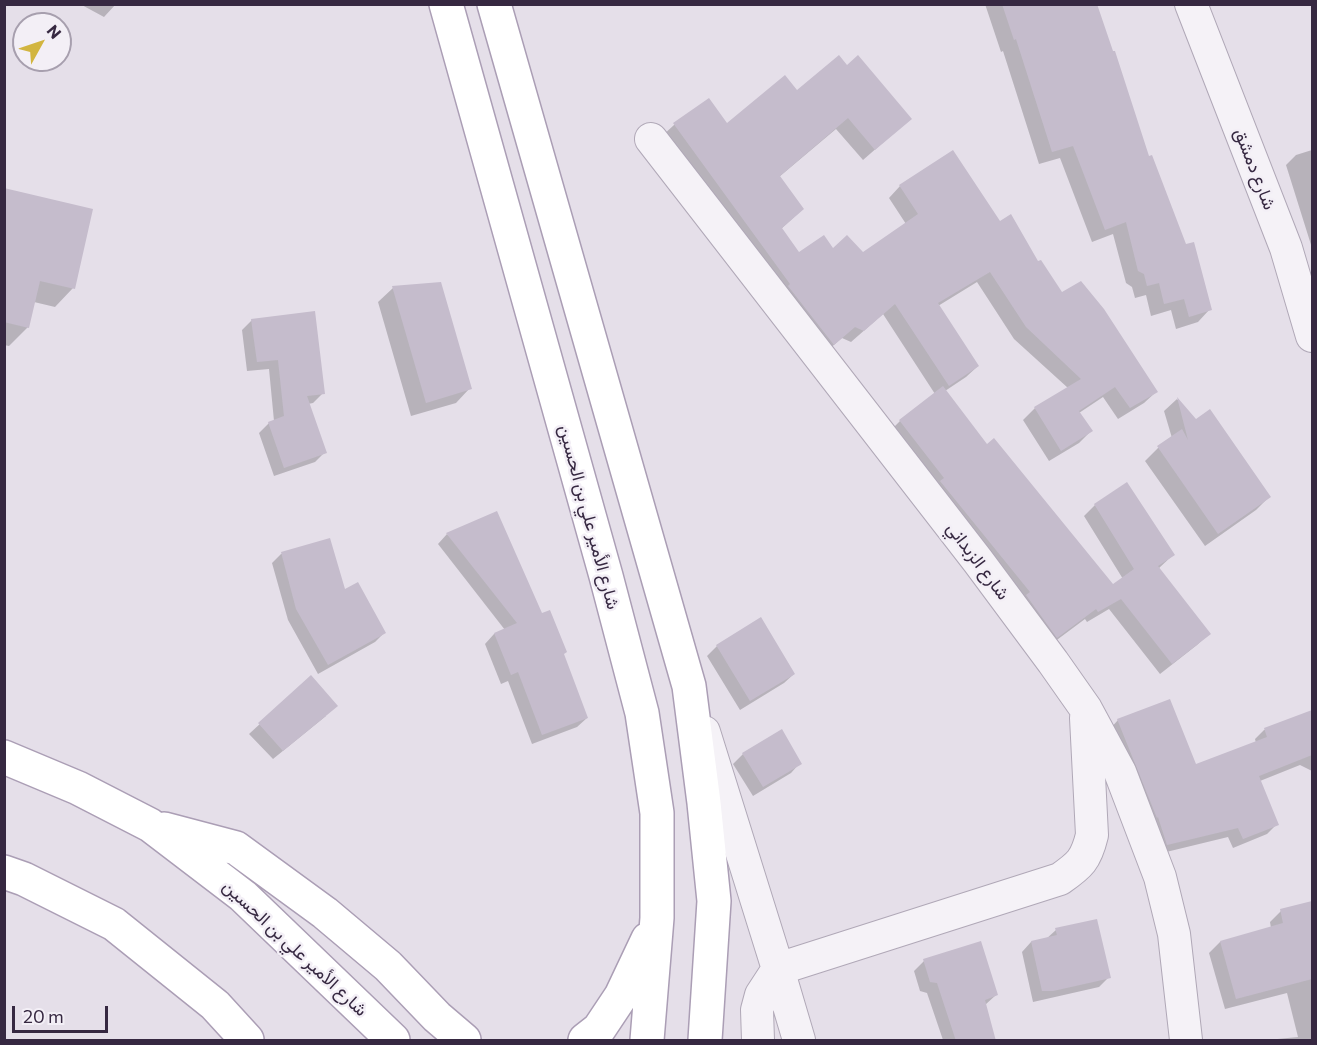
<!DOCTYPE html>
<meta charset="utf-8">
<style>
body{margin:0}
#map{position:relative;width:1317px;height:1045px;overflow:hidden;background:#e5dfe9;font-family:Commissioner,sans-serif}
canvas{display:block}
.frame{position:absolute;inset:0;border:6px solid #362841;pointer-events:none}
.north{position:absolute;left:12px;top:12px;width:60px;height:60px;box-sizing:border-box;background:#f3eff6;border:2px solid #a79fae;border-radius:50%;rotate:50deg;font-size:16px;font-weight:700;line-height:24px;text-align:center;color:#362841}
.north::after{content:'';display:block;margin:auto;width:21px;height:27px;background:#d2b540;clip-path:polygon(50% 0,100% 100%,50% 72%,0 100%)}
.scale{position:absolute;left:12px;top:1006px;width:96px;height:27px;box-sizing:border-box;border:3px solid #362841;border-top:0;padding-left:8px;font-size:18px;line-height:21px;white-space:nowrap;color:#362841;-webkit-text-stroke:4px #f3eff6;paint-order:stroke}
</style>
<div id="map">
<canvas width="1317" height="1045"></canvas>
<div class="frame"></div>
<div class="north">N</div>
<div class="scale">20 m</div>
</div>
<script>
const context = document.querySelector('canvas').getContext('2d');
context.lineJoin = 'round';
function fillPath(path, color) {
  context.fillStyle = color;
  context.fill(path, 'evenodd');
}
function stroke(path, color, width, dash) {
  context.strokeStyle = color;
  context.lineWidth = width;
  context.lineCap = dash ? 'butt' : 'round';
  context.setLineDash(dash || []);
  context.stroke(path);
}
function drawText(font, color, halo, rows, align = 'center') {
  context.font = font + ' Commissioner,Vazirmatn,sans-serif';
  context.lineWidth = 5;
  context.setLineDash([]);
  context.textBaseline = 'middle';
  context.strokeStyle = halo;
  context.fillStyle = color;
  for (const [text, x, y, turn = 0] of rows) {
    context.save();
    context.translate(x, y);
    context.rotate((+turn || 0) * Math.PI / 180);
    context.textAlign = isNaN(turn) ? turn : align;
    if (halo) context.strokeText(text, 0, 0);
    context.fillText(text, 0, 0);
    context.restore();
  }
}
fillPath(new Path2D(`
 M80 4H116L104 17Z
 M985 4H1095L1148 158 1210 309 1198 322 1176 329 1171 310 1151 316 1146 295 1135 298 1132 287 1126 283 1113 234 1092 242 1060 158 1039 164 1003 51 1001 52Z
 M847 67 910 119 863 160 836 129 779 177 803 209 781 229 799 254 832 250 862 254 906 224 889 198 900 186 1000 223 1038 264 1062 295 1156 392 1144 403 1118 419 1103 397 1079 413 1091 431 1079 443 1049 461 1023 420 1035 408 1068 388 1014 339 977 282 938 306 978 366 966 377 945 391 987 446 1113 586 1123 579 1084 516 1095 505 1173 555 1158 569 1209 634 1197 645 1160 674 1109 609 1087 622 1085 619 1046 648 889 432 900 421 935 394 883 314 851 342 842 338 821 356 662 136 674 125 709 100 727 125 797 92Z
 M1312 150V248L1286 165 1296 155Z
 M4 189 73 288 55 307 34 302 28 327 9 346 4 345Z
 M393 288 470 388 456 403 411 416 378 302Z
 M252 320 323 393 313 403 308 404 325 452 315 462 274 476 259 433 269 423 274 421 269 369 247 371 242 330Z
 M1177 399 1195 421 1269 497 1256 510 1205 546 1145 461 1158 448 1172 438 1164 411Z
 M447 534 542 615 562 655 587 718 577 727 532 744 508 681 501 684 485 644 494 634 505 630 438 544Z
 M329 540 344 592 384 633 375 642 318 674 288 620 272 563 281 554Z
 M760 619 794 674 784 683 740 710 707 656 717 646Z
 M311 677 326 716 273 759 249 734Z
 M1312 712V771L1300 765 1260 781 1277 824 1267 834 1233 848 1228 837 1158 854 1109 730 1118 720 1195 766 1256 743 1255 739 1264 730Z
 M743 754 800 763 791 773 753 796 733 764Z
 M1312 903V1040H1267L1298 1037 1287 993 1225 1009 1209 953 1220 942 1271 928 1270 922 1281 911Z
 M1056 930 1109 977 1099 987 1033 1002 1022 952 1031 942 1046 939Z
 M924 961 996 995 985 1005 994 1040H943L927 993 920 991 914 971Z`), '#0003');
fillPath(new Path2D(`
 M1002 4H1097L1113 51H1115L1149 156 1152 155 1186 244 1194 242 1212 310 1189 317 1184 299 1164 304 1159 283 1147 286 1144 274 1138 271 1126 222 1105 230 1073 146 1052 152 1016 39 1014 40Z
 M839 55 847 65 858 55 912 119 875 150 848 118 780 176 804 209 782 228 799 252 824 235 833 248 847 235 863 252 918 214 899 185 953 150 1000 221 1011 214 1038 261 1041 260 1062 292 1081 281 1104 309 1158 392 1130 408 1115 387 1079 411 1093 431 1061 451 1034 407 1081 379 1026 327 990 272 938 303 979 366 949 386 895 304 864 331 855 327 834 345 788 286 790 284 673 123 709 98 727 123 785 75 797 90Z
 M4 188 93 209 75 289 40 281 29 328 4 322Z
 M441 282 472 389 426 403 392 286Z
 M315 311 325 394 307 396 327 453 284 468 268 422 284 416 278 360 257 362 251 319Z
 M943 386 987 444 994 438 1113 584 1134 569 1094 504 1127 482 1175 555 1158 566 1211 634 1172 664 1121 599 1098 612 1096 609 1057 638 1026 595 1030 592 940 481 944 478 899 420Z
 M1177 397 1196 419 1210 409 1271 497 1218 534 1157 446 1182 429 1188 440Z
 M497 511 542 613 550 610 567 652 564 654 588 718 542 735 518 672 511 675 494 633 517 623 446 533Z
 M330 538 345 589 358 582 386 633 328 665 296 609 281 552Z
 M761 617 795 674 750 701 716 645Z
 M311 675 338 706 283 751 258 723Z
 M1170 699 1196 764 1267 737 1264 728 1312 710V755L1259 776 1279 825 1243 839 1238 828 1167 845 1158 817 1157 818 1117 719Z
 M782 729 802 764 763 787 742 753Z
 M1312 901V979L1236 999 1220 941 1283 923 1280 909Z
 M1097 919 1111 978 1053 991H1042L1031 941 1057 935 1055 928Z
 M981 941 998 995 985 1000 996 1041H956L937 983 930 982 923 959Z`), '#c5bccc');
const minor = new Path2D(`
 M1191 4 1286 248 1312 336
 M651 139 978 561 1053 662 1086 709 1120 772 1160 877 1174 934 1186 1040
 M704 732 778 969 799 1040
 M778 969 1060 879C1080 865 1086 860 1092 835L1086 718
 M758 1040 757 1010 761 995 778 969`);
const major = new Path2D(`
 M446 4 606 576 642 713 657 813V918L647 1040
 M494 4 689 686 704 803 714 901 705 1040
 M4 757 78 788 150 825 243 896 393 1040
 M164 829 236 848 325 913 388 966 437 1017 464 1040
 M4 872 24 879 114 924 215 1005 247 1040
 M585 1040 599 1029 621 996 648 939`);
stroke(minor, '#b0a8b7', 34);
stroke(major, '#ab9eb5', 36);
stroke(minor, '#f5f2f7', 32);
stroke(major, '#fff', 33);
drawText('18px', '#362841', '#f3eff6', [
 ["شارع دمشق",1255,169,69],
 ["شارع الأمير علي بن الحسين",589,517,75],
 ["شارع الزبداني",978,561,53],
 ["شارع الأمير علي بن الحسين",295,948,43]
]);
</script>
